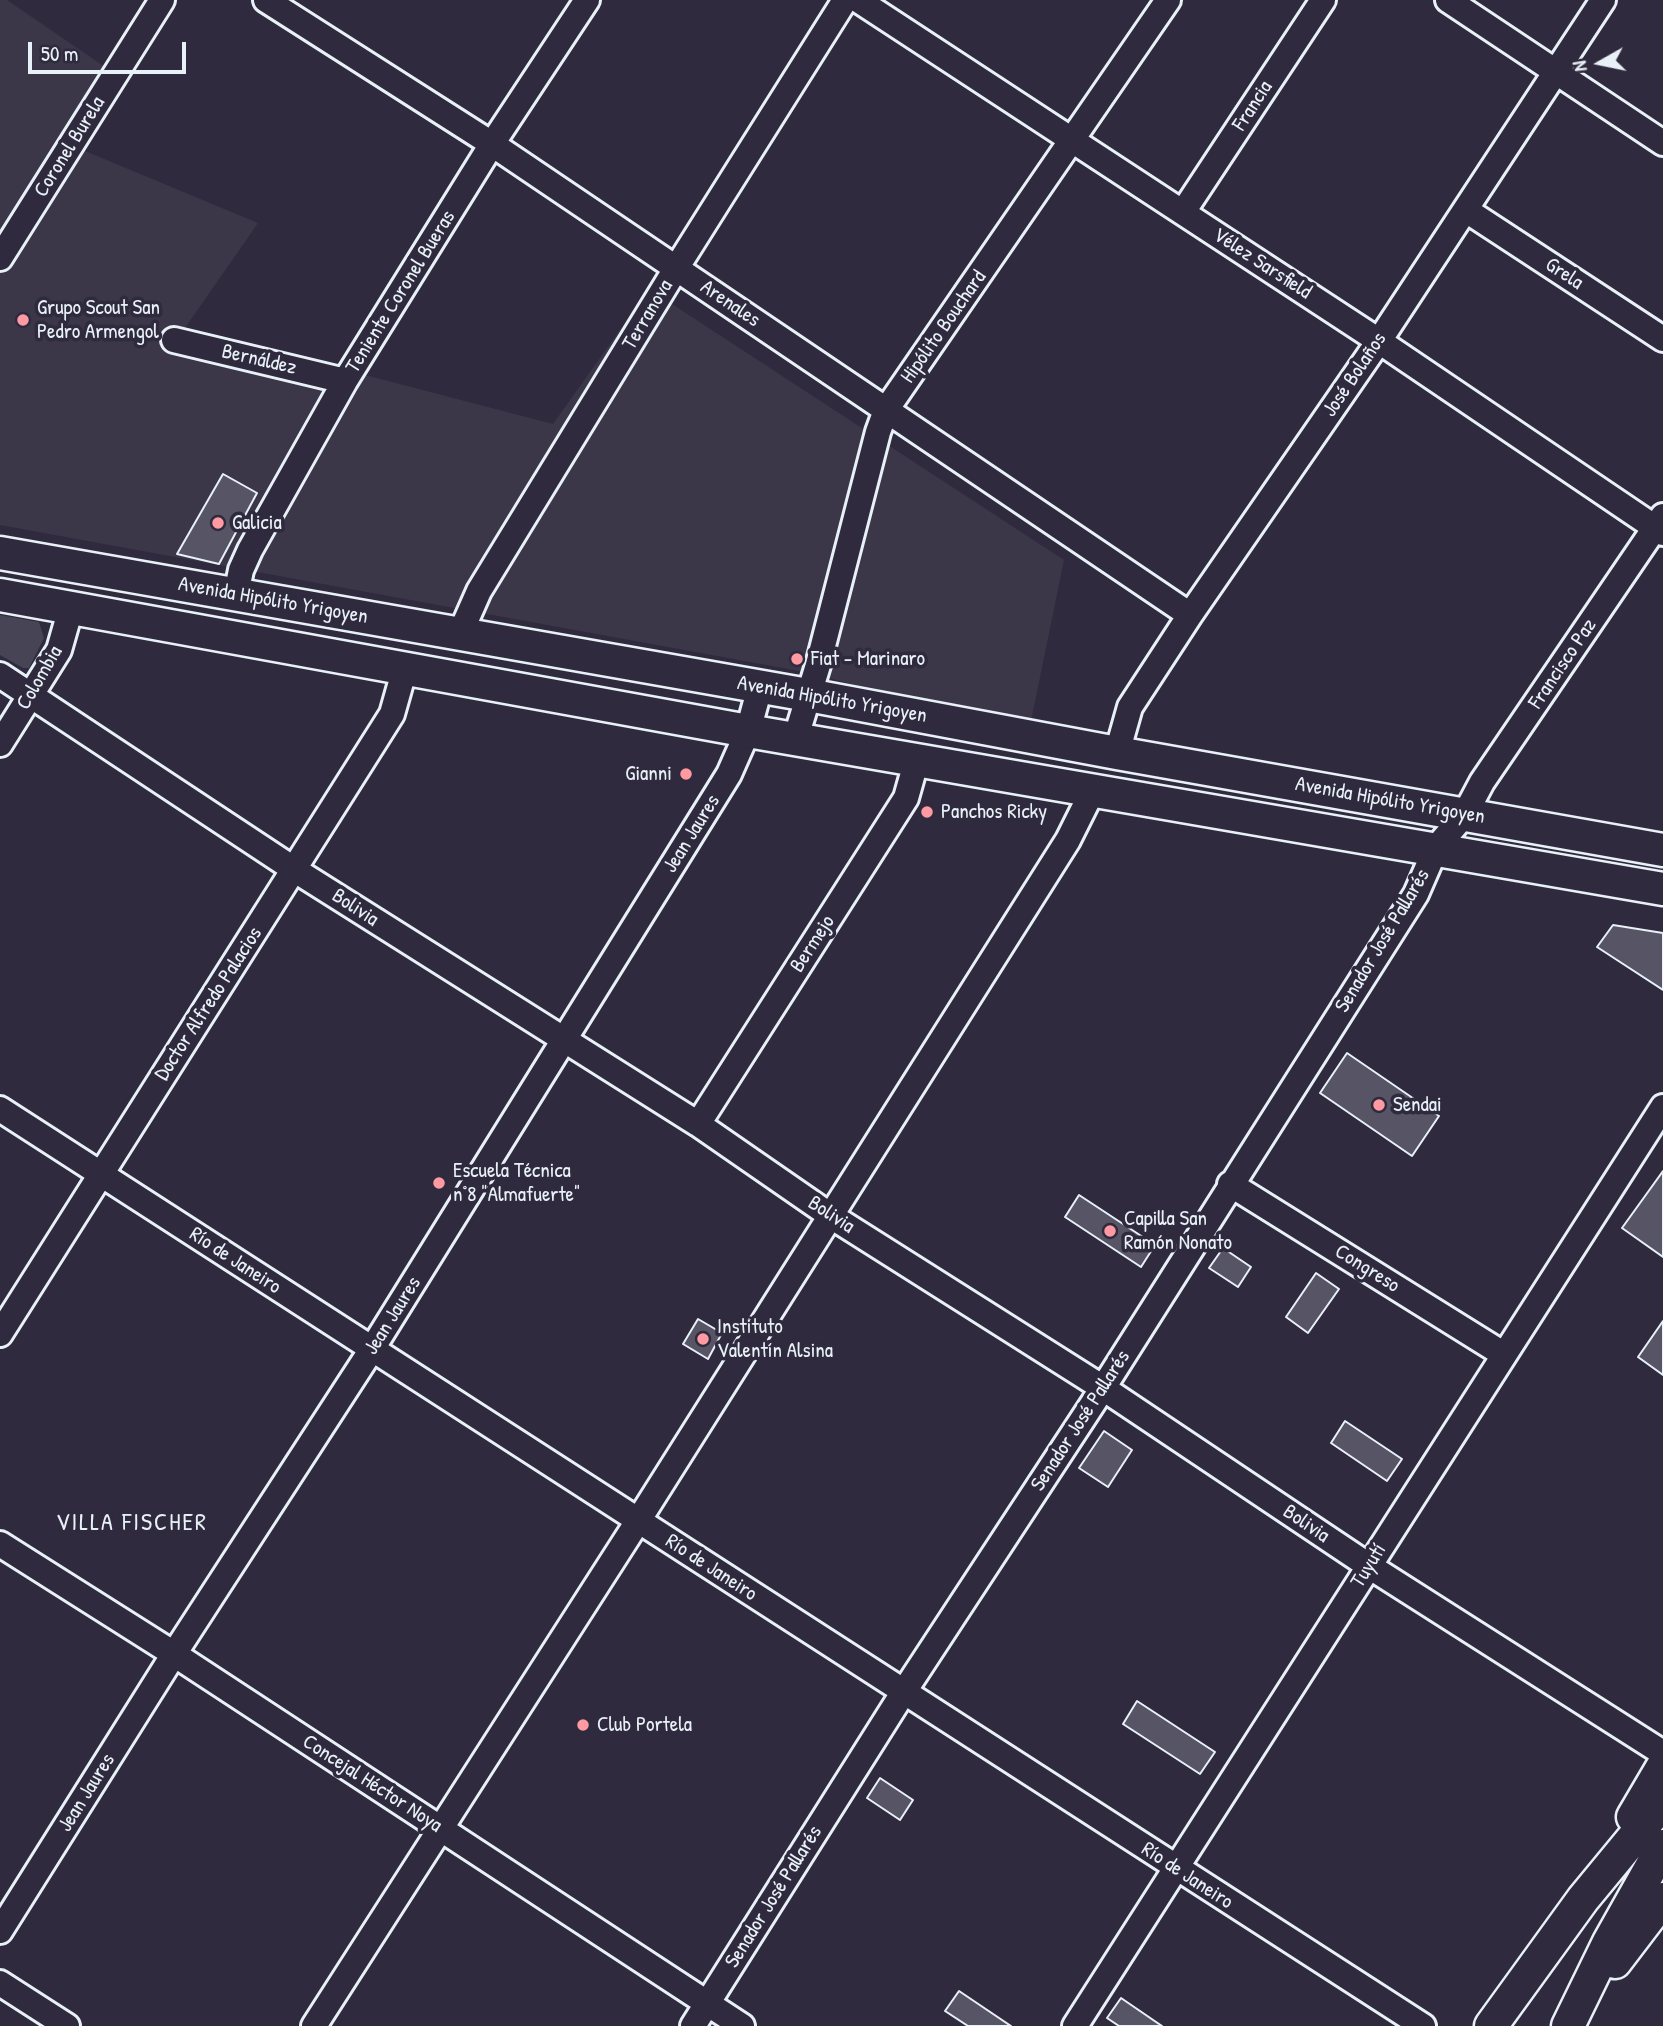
<!DOCTYPE html>
<meta charset="utf-8">
<style>
body{margin:0}
#map{position:relative;width:1663px;height:2026px;overflow:hidden;background:#2f2a3d;font-family:"Patrick Hand",sans-serif}
canvas{display:block}
.north{position:absolute;left:1565px;top:28px;width:70px;height:70px;-webkit-text-stroke:5px #2f2a3d;paint-order:stroke;rotate:261deg;font-size:19px;font-weight:700;line-height:28px;text-align:center;color:#e8f1f8}
.north::after{content:'';display:block;margin:auto;width:24px;height:32px;background:#e8f1f8;clip-path:polygon(50% 0,100% 100%,50% 72%,0 100%)}
.scale{position:absolute;left:28px;top:42px;width:158px;height:32px;box-sizing:border-box;border:4px solid #e8f1f8;border-top:0;padding-left:9px;font-size:21px;line-height:24px;white-space:nowrap;color:#e8f1f8;-webkit-text-stroke:5px #2f2a3d;paint-order:stroke}
</style>
<div id="map">
<canvas width="1663" height="2026"></canvas>
<div class="north">N</div>
<div class="scale">50 m</div>
</div>
<script>
const context = document.querySelector('canvas').getContext('2d');
context.lineJoin = 'round';
function fillPath(path, color) {
  context.fillStyle = color;
  context.fill(path, 'evenodd');
}
function stroke(path, color, width, dash) {
  context.strokeStyle = color;
  context.lineWidth = width;
  context.lineCap = dash ? 'butt' : 'round';
  context.setLineDash(dash || []);
  context.stroke(path);
}
function drawText(font, color, halo, rows, align = 'center') {
  context.font = font + ' "Patrick Hand",sans-serif';
  context.lineWidth = 7;
  context.setLineDash([]);
  context.textBaseline = 'middle';
  context.strokeStyle = halo;
  context.fillStyle = color;
  for (const [text, x, y, turn = 0] of rows) {
    context.save();
    context.translate(x, y);
    context.rotate((+turn || 0) * Math.PI / 180);
    context.textAlign = isNaN(turn) ? turn : align;
    if (halo) context.strokeText(text, 0, 0);
    context.fillText(text, 0, 0);
    context.restore();
  }
}
fillPath(new Path2D(`
 M0 0H7L108 69 61 141 258 223 185 328 553 424 649 289 1064 560 1029 731 810 673 0 525Z`), '#3b3749');
fillPath(new Path2D(`
 M0 615 39 622 44 638 29 668H23L0 655Z`), '#464455');
const building = new Path2D(`
 M223 474 257 493 219 564 177 554Z
 M1613 925 1663 933V990L1597 947Z
 M1347 1053 1439 1116 1412 1156 1320 1093Z
 M1663 1171V1257L1622 1228Z
 M1079 1195 1155 1245 1141 1267 1065 1217Z
 M1223 1248 1251 1267 1238 1287 1209 1268Z
 M1316 1273 1339 1289 1308 1333 1286 1317Z
 M698 1319 722 1333 708 1359 683 1344Z
 M1663 1321V1375L1638 1357Z
 M1345 1421 1402 1459 1387 1481 1331 1443Z
 M1104 1431 1132 1450 1108 1487 1079 1468Z
 M1137 1701 1215 1752 1200 1774 1123 1724Z
 M880 1778 913 1800 900 1820 867 1798Z
 M959 1991 1011 2026H968L945 2011Z
 M1121 1998 1162 2026H1119L1107 2018Z`);
fillPath(building, '#575565');
stroke(building, '#e8f1f8', 2);
const minor = new Path2D(`
 M266 0 492 144 1190 615
 M858 0 1379 341 1663 533
 M1448 0 1663 143
 M1466 210 1663 339
 M1183 212 1323 0
 M0 258 162 0
 M174 340 345 381
 M236 595 241 570 250 550 345 381 492 144 587 0
 M460 634 479 591 677 267 845 0
 M0 675 295 870 698 1124 831 1216 1103 1388 1369 1566 1663 1753
 M796 737 818 665 878 432 886 410 1168 0
 M0 744 59 650 71 608
 M1117 753 1130 707 1190 615 1379 341 1603 0
 M0 1109 1423 2026
 M698 1124 906 798 917 759
 M1230 1184 1503 1354
 M0 1334 392 714 405 668
 M0 1544 174 1654 742 2026
 M0 1931 174 1654 372 1349 729 774 748 731 760 687
 M0 1983 67 2026
 M314 2026 638 1521 1068 840 1093 790
 M693 2026 903 1693 1103 1388 1416 894 1436 848 1465 814 1482 782 1663 516
 M1075 2026 1663 1107`);
const major = new Path2D(`
 M0 553 808 695 1117 753 1663 850
 M0 595 748 731 1663 889
 M1633 1817 1663 1766
 M1615 1962 1663 1899
 M1491 2026 1583 1899 1663 1802
 M1568 2026 1609 1942 1663 1846`);
stroke(minor, '#e8f1f8', 30);
stroke(major, '#e8f1f8', 37);
stroke(minor, '#2f2a3d', 24);
stroke(major, '#2f2a3d', 32);
for (const [x, y, r, color] of [
 [23,320,7,"#ff9aa2"],
 [218,523,7,"#ff9aa2"],
 [797,659,7,"#ff9aa2"],
 [686,774,7,"#ff9aa2"],
 [927,812,7,"#ff9aa2"],
 [1379,1105,7,"#ff9aa2"],
 [439,1183,7,"#ff9aa2"],
 [1110,1231,7,"#ff9aa2"],
 [703,1339,7,"#ff9aa2"],
 [583,1725,7,"#ff9aa2"]
]) {
  const dot = new Path2D();
  dot.arc(x, y, r, 0, 2 * Math.PI);
  context.fillStyle = color;
  context.fill(dot);
  stroke(dot, '#2f2a3d', 2.5);
}
drawText('21px', '#e8f1f8', '#2f2a3d', [
 ["Francia",1253,106,-57],
 ["Coronel Burela",70,147,-58],
 ["Vélez Sarsfield",1262,264,33],
 ["Grela",1564,274,33],
 ["Teniente Coronel Bueras",401,292,-58],
 ["Arenales",730,304,34],
 ["Terranova",648,315,-59],
 ["Hipólito Bouchard",944,327,-55],
 ["Bernáldez",259,360,13],
 ["José Bolaños",1355,375,-56],
 ["Avenida Hipólito Yrigoyen",273,601,10],
 ["Francisco Paz",1563,664,-56],
 ["Colombia",40,678,-60],
 ["Avenida Hipólito Yrigoyen",832,700,10],
 ["Avenida Hipólito Yrigoyen",1390,801,10],
 ["Jean Jaures",692,834,-58],
 ["Bolivia",355,908,33],
 ["Senador José Pallarés",1383,941,-59],
 ["Bermejo",813,944,-57],
 ["Doctor Alfredo Palacios",209,1004,-57],
 ["Bolivia",831,1215,33],
 ["Río de Janeiro",235,1261,33],
 ["Congreso",1367,1269,32],
 ["Jean Jaures",393,1316,-58],
 ["Senador José Pallarés",1081,1421,-57],
 ["Bolivia",1306,1524,34],
 ["Tuyutí",1369,1566,-58],
 ["Río de Janeiro",711,1568,33],
 ["Concejal Héctor Noya",372,1784,33],
 ["Jean Jaures",87,1793,-58],
 ["Río de Janeiro",1187,1876,33],
 ["Senador José Pallarés",774,1897,-58]
]);
drawText('21px', '#e8f1f8', '#2f2a3d', [
 ["Grupo Scout San",37,308],
 ["Pedro Armengol",37,332],
 ["Galicia",232,523],
 ["Fiat - Marinaro",811,659],
 ["Gianni",672,774,"right"],
 ["Panchos Ricky",941,812],
 ["Sendai",1393,1105],
 ["Escuela Técnica",453,1171],
 ["n°8 \"Almafuerte\"",453,1195],
 ["Capilla San",1124,1219],
 ["Ramón Nonato",1124,1243],
 ["Instituto",717,1327],
 ["Valentín Alsina",717,1351],
 ["Club Portela",597,1725]
], 'left');
context.letterSpacing = '2px';
drawText('24px', '#e8f1f8', '#2f2a3d', [
 ["VILLA FISCHER",132,1524]
]);
context.letterSpacing = '0px';
</script>
